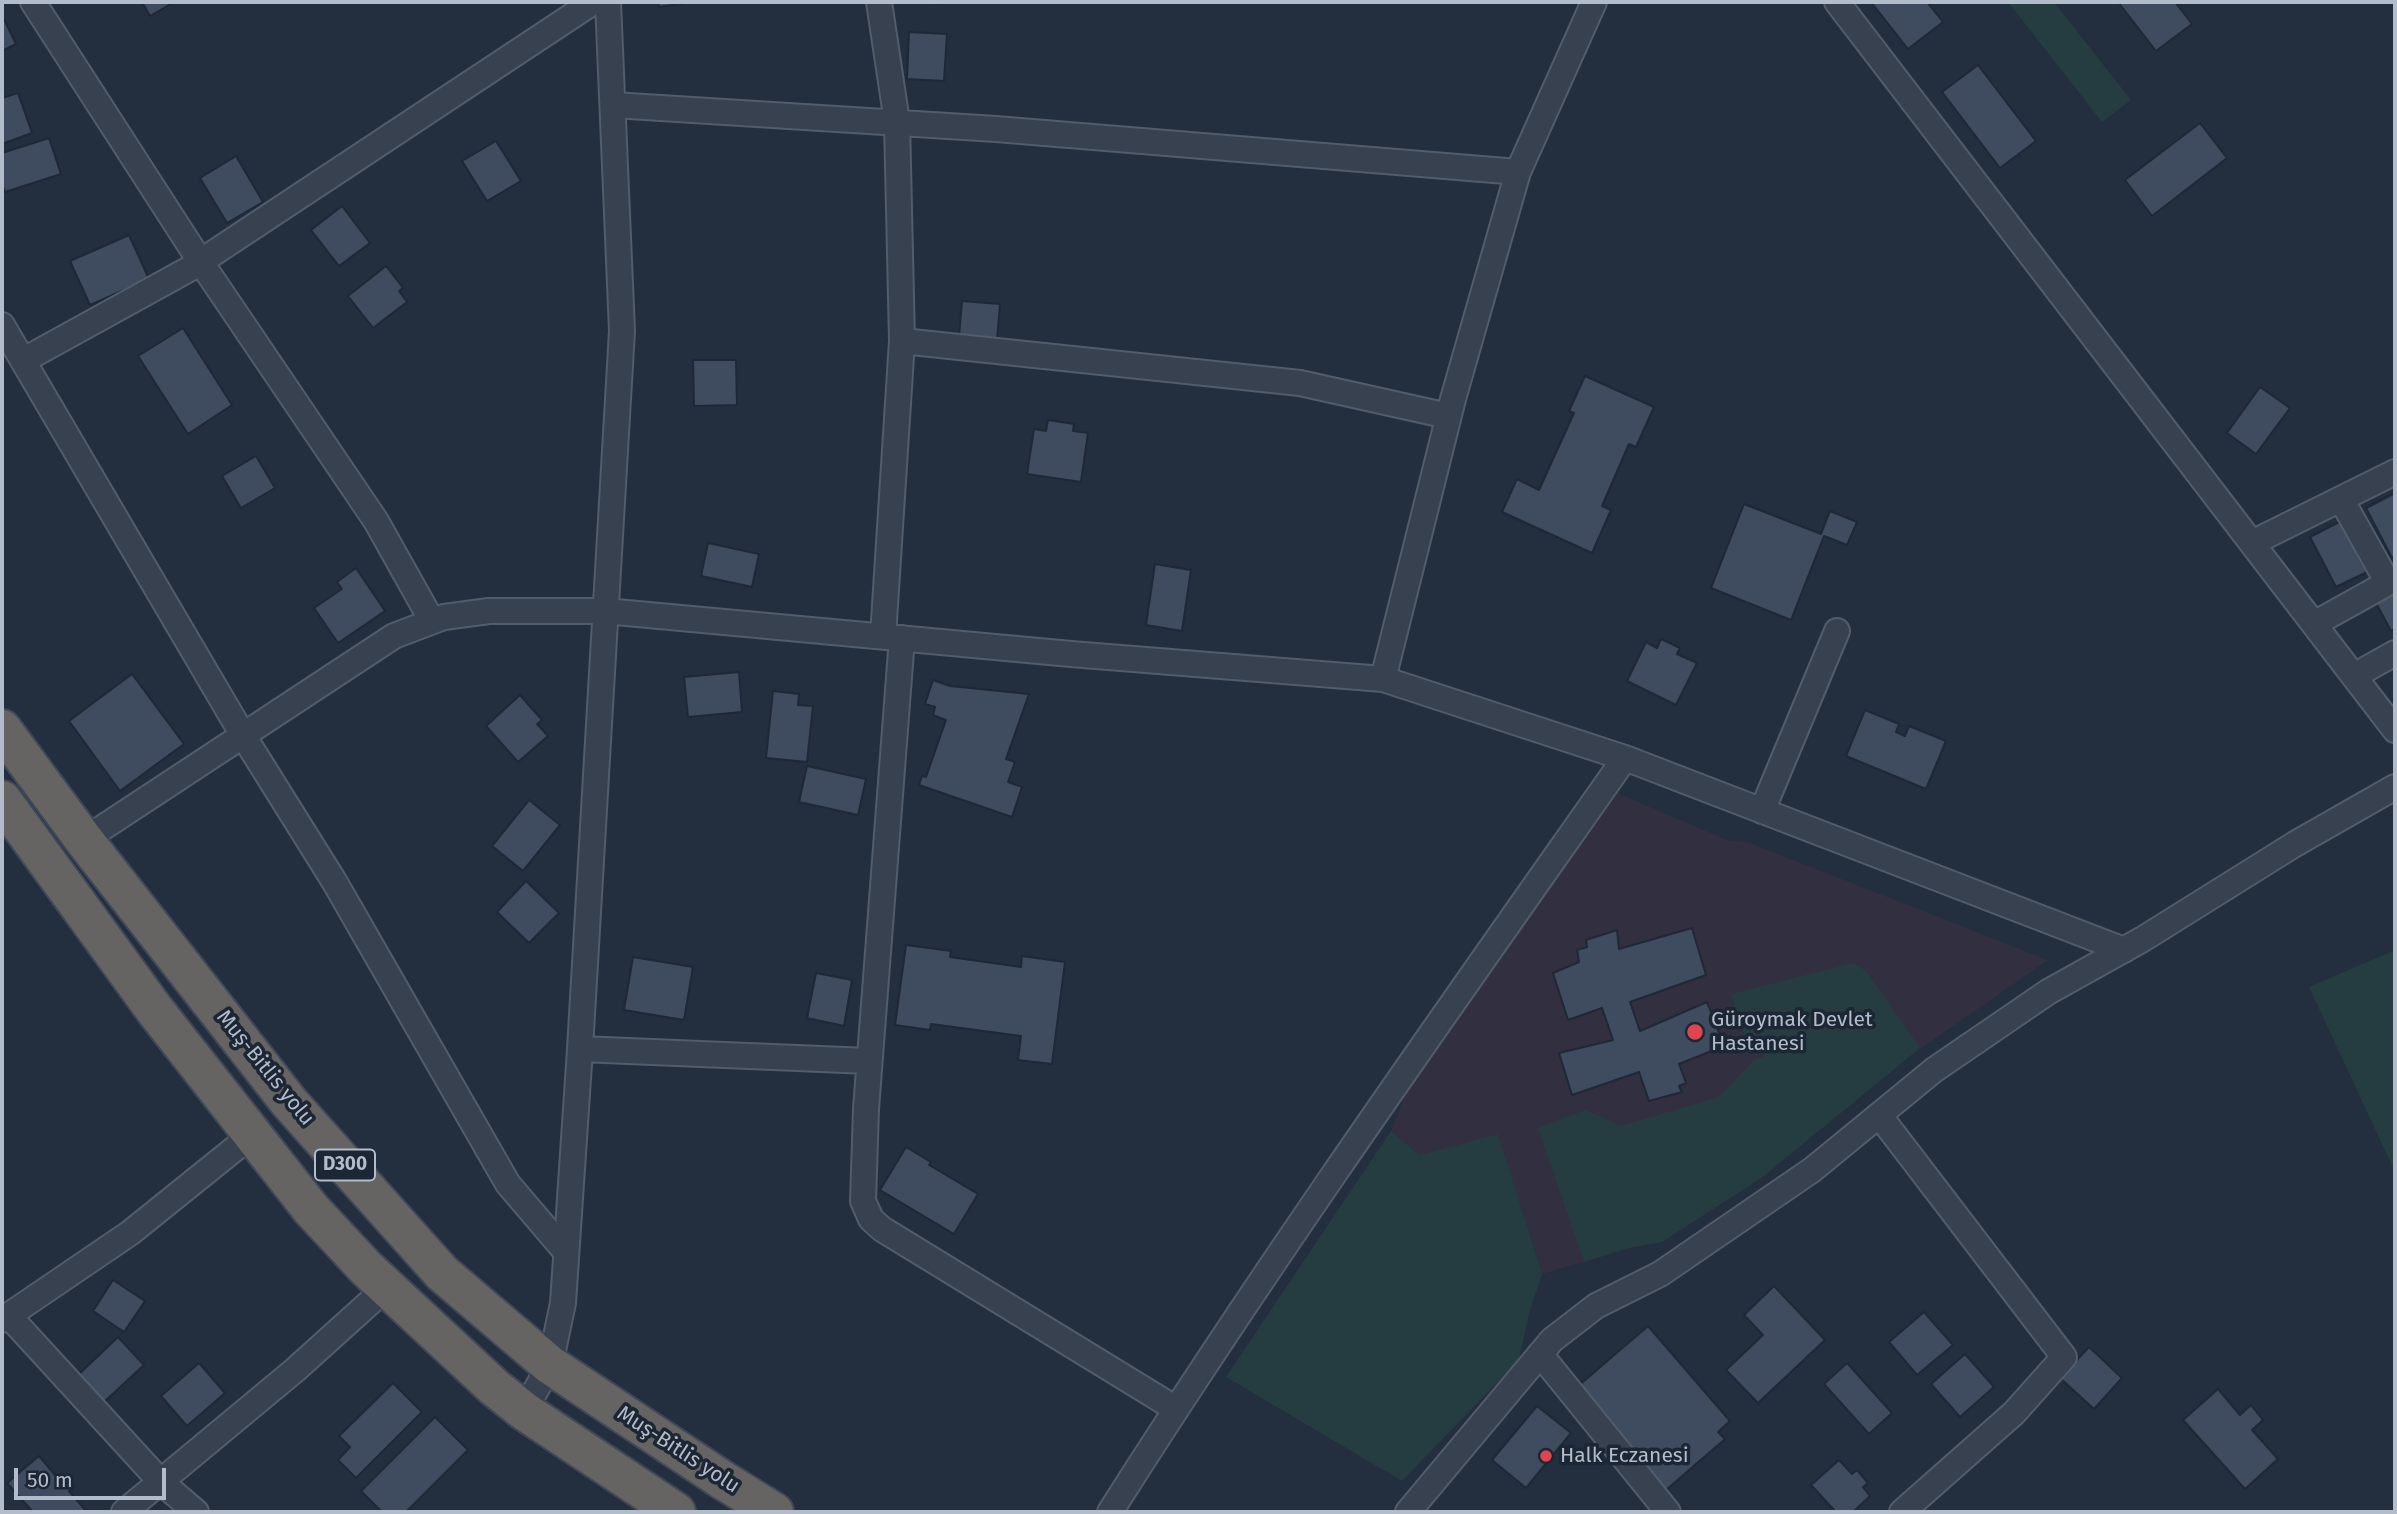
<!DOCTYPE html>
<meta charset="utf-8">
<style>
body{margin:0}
#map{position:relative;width:2397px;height:1514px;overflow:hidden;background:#232e3f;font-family:"Fira Sans",sans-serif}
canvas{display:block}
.frame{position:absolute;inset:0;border:4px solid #b3bcca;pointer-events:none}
.scale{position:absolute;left:14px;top:1468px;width:152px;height:32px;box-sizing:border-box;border:4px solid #b3bcca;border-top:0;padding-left:9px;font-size:21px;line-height:24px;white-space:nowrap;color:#b3bcca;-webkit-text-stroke:5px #1c2634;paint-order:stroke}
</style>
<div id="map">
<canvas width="2397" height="1514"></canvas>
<div class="frame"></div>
<div class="scale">50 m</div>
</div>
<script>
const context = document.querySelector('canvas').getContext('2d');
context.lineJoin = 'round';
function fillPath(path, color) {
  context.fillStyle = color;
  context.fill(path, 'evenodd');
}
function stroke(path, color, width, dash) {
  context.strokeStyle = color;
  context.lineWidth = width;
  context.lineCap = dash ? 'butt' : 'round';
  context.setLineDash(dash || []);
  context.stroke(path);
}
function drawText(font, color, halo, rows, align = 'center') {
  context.font = font + ' "Fira Sans",sans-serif';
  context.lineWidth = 7;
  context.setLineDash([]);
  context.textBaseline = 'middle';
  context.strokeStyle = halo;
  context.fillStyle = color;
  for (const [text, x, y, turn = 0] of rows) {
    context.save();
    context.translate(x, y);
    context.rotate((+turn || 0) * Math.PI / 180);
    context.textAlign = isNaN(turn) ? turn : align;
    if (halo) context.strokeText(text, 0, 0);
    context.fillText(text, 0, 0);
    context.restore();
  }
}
fillPath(new Path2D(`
 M1617 793 1727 840 1750 843 2048 960 1897 1065 1764 1176 1662 1242 1629 1248 1542 1274 1498 1135 1419 1155 1391 1131 1408 1087Z`), '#323040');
fillPath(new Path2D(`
 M2008 2H2054L2131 100 2102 122Z
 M2395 950V1172L2309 987Z
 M1853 963 1866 971 1920 1048 1764 1176 1662 1242 1629 1248 1584 1262 1538 1128 1585 1110 1621 1126 1719 1097 1755 1059 1765 1057 1753 1035 1745 1037 1731 994Z
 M1391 1131 1419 1155 1498 1134 1542 1274 1529 1313 1519 1360 1402 1481 1226 1377Z`), '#253d40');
const building = new Path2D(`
 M142 2H174L150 16Z
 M658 2H685V3L659 7Z
 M909 2H944V4Z
 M1871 2H1927L1943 22 1908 49Z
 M2118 2H2175L2192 24 2156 51Z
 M2 15 16 44 2 51Z
 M909 32 947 34 944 81 907 79Z
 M1978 65 2036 141 2000 168 1942 92Z
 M18 93 32 133 2 144V98Z
 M2200 123 2227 158 2152 216 2125 180Z
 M49 138 61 174 5 192 2 184V153Z
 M496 141 521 181 487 201 462 161Z
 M236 156 263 202 227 223 200 178Z
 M342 206 370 243 339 266 311 230Z
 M129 235 149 279 90 305 70 261Z
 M386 266 403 288 399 291 407 302 373 328 348 296Z
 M962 301 1000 304 997 340 959 337Z
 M183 328 232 405 188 434 138 356Z
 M693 360H736L737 405 694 406Z
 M1585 376 1654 407 1636 447 1629 444 1602 506 1611 510 1592 553 1502 512 1517 479 1539 490 1574 413 1569 411Z
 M2260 387 2290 408 2256 454 2227 433Z
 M1048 420 1074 424 1073 431 1088 433 1081 482 1027 474 1034 429 1046 431Z
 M256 456 275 488 241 508 222 476Z
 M2395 493V557L2392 558 2366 508Z
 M1744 504 1821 534 1830 511 1857 522 1847 545 1824 536 1791 620 1711 588Z
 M2341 521 2367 572 2336 587 2310 537Z
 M708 543 759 554 752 587 701 576Z
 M1155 564 1191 570 1182 631 1146 625Z
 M356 568 385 611 338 643 314 608 342 589 337 582Z
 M2395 589V629L2391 631 2375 601Z
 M1661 639 1680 648 1677 654 1697 663 1676 705 1627 681 1646 642 1657 648Z
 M739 672 742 712 688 717 684 677Z
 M132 674 184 744 120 791 69 721Z
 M933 680 950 686 1029 694 1006 759 1015 762 1008 782 1022 787 1012 817 919 785 922 776 926 777 946 720 933 715 935 707 925 704Z
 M773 691 799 694 798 705 813 706 807 762 766 758Z
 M520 695 542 720 537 724 548 736 518 762 486 726Z
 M1865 710 1899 724 1896 732 1905 736 1909 726 1946 741 1926 789 1846 756Z
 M807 766 866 779 858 815 799 802Z
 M529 800 560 825 523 871 492 846Z
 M526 881 559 913 529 943 497 912Z
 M1692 928 1706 975 1630 1002 1640 1031 1707 1002 1724 1046 1679 1064 1686 1083 1679 1086 1682 1092 1649 1101 1639 1072 1572 1095 1559 1053 1613 1040 1602 1008 1568 1020 1553 973 1579 962 1577 950 1587 947 1586 940 1617 930 1619 949Z
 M906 945 951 951 950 957 1021 967 1022 956 1065 962 1052 1064 1018 1060 1021 1036 931 1024 930 1030 895 1025Z
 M633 957 693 967 684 1020 624 1010Z
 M816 973 852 980 844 1026 807 1018Z
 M906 1147 931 1162 929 1165 978 1194 954 1234 880 1190Z
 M113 1280 145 1301 124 1332 93 1311Z
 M1774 1286 1825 1340 1758 1403 1726 1370 1763 1335 1744 1315Z
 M1924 1312 1953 1345 1917 1375 1889 1342Z
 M1648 1326 1730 1421 1718 1432 1725 1439 1666 1490 1577 1387Z
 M118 1337 144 1365 103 1403 77 1376Z
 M2089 1347 2122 1378 2094 1409 2060 1378Z
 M1965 1354 1994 1387 1960 1417 1931 1384Z
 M199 1363 225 1393 187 1426 161 1396Z
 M1847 1363 1892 1413 1869 1434 1824 1384Z
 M393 1383 422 1412 356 1478 338 1460 350 1447 339 1436Z
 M2218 1389 2240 1415 2251 1405 2263 1420 2252 1430 2278 1459 2245 1489 2183 1420Z
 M1537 1406 1571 1433 1526 1488 1492 1460Z
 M435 1417 468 1450 406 1512H382L361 1491Z
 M39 1456 60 1481 65 1476 74 1487 69 1491 87 1512H33L7 1483Z
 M1839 1460 1852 1474 1857 1470 1868 1483 1863 1487 1870 1496 1853 1512H1836L1811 1485Z`);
fillPath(building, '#3f4c5f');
stroke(building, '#1e2836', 2);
const minor = new Path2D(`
 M33 2 200 261 376 521 432 621
 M879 2 897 122 902 341 883 636
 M1837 2 2395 730
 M613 105 996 129 1518 172
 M2 325 244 737 334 881 508 1184 566 1252
 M902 341 1300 383 1448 416
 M24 360 191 268 593 2
 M2341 499 2388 583
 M2252 543 2395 472
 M2314 624 2395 579
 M902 638 866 1109 863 1201 871 1219 882 1229 1176 1409
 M2354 676 2395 653
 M1383 679 1625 758 2124 950
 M1762 811 1837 631
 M84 840 394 636 444 617 489 611H605L1071 654 1383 679 1453 399 1518 172 1594 2
 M580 1049 869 1061
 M1879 1115 2064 1357 2014 1413 1902 1512
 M9 1316 161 1482 196 1512
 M2 1320 130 1233 253 1134
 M1540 1354 1668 1512
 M524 1411 550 1365 563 1303 580 1049 622 331 608 2
 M124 1512 295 1370 387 1287
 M1110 1512C1273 1255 1450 1007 1625 758
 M1408 1512 1552 1340 1596 1306 1660 1274 1812 1170 1934 1070 2048 992 2143 939 2295 844 2395 787`);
const trunk = new Path2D(`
 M2 729 84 840 289 1102 442 1273 550 1365 721 1479 774 1512
 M2 800 154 1009 311 1209 366 1268 494 1387 524 1411 676 1512`);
stroke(minor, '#525c6a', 28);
stroke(trunk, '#3f4957', 42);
stroke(minor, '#37414f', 24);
stroke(trunk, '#666462', 38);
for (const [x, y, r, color] of [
 [1695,1032,9,"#e0444e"],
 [1546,1456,7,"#e0444e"]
]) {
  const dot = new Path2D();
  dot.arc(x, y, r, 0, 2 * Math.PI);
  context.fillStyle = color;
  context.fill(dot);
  stroke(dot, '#1c2634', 2.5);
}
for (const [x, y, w] of [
 [345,1165,60]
]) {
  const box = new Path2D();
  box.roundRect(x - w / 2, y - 15.5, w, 31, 5);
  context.fillStyle = '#1c2634';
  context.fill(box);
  stroke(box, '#b3bcca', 2);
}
drawText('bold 19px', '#b3bcca', null, [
 ["D300",345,1165]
]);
drawText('21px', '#b3bcca', '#1c2634', [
 ["Güroymak Devlet",1711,1020],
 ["Hastanesi",1711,1044],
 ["Halk Eczanesi",1560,1456]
], 'left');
drawText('21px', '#b3bcca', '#1c2634', [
 ["Muş-Bitlis yolu",265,1068,51],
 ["Muş-Bitlis yolu",678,1450,33]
]);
</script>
